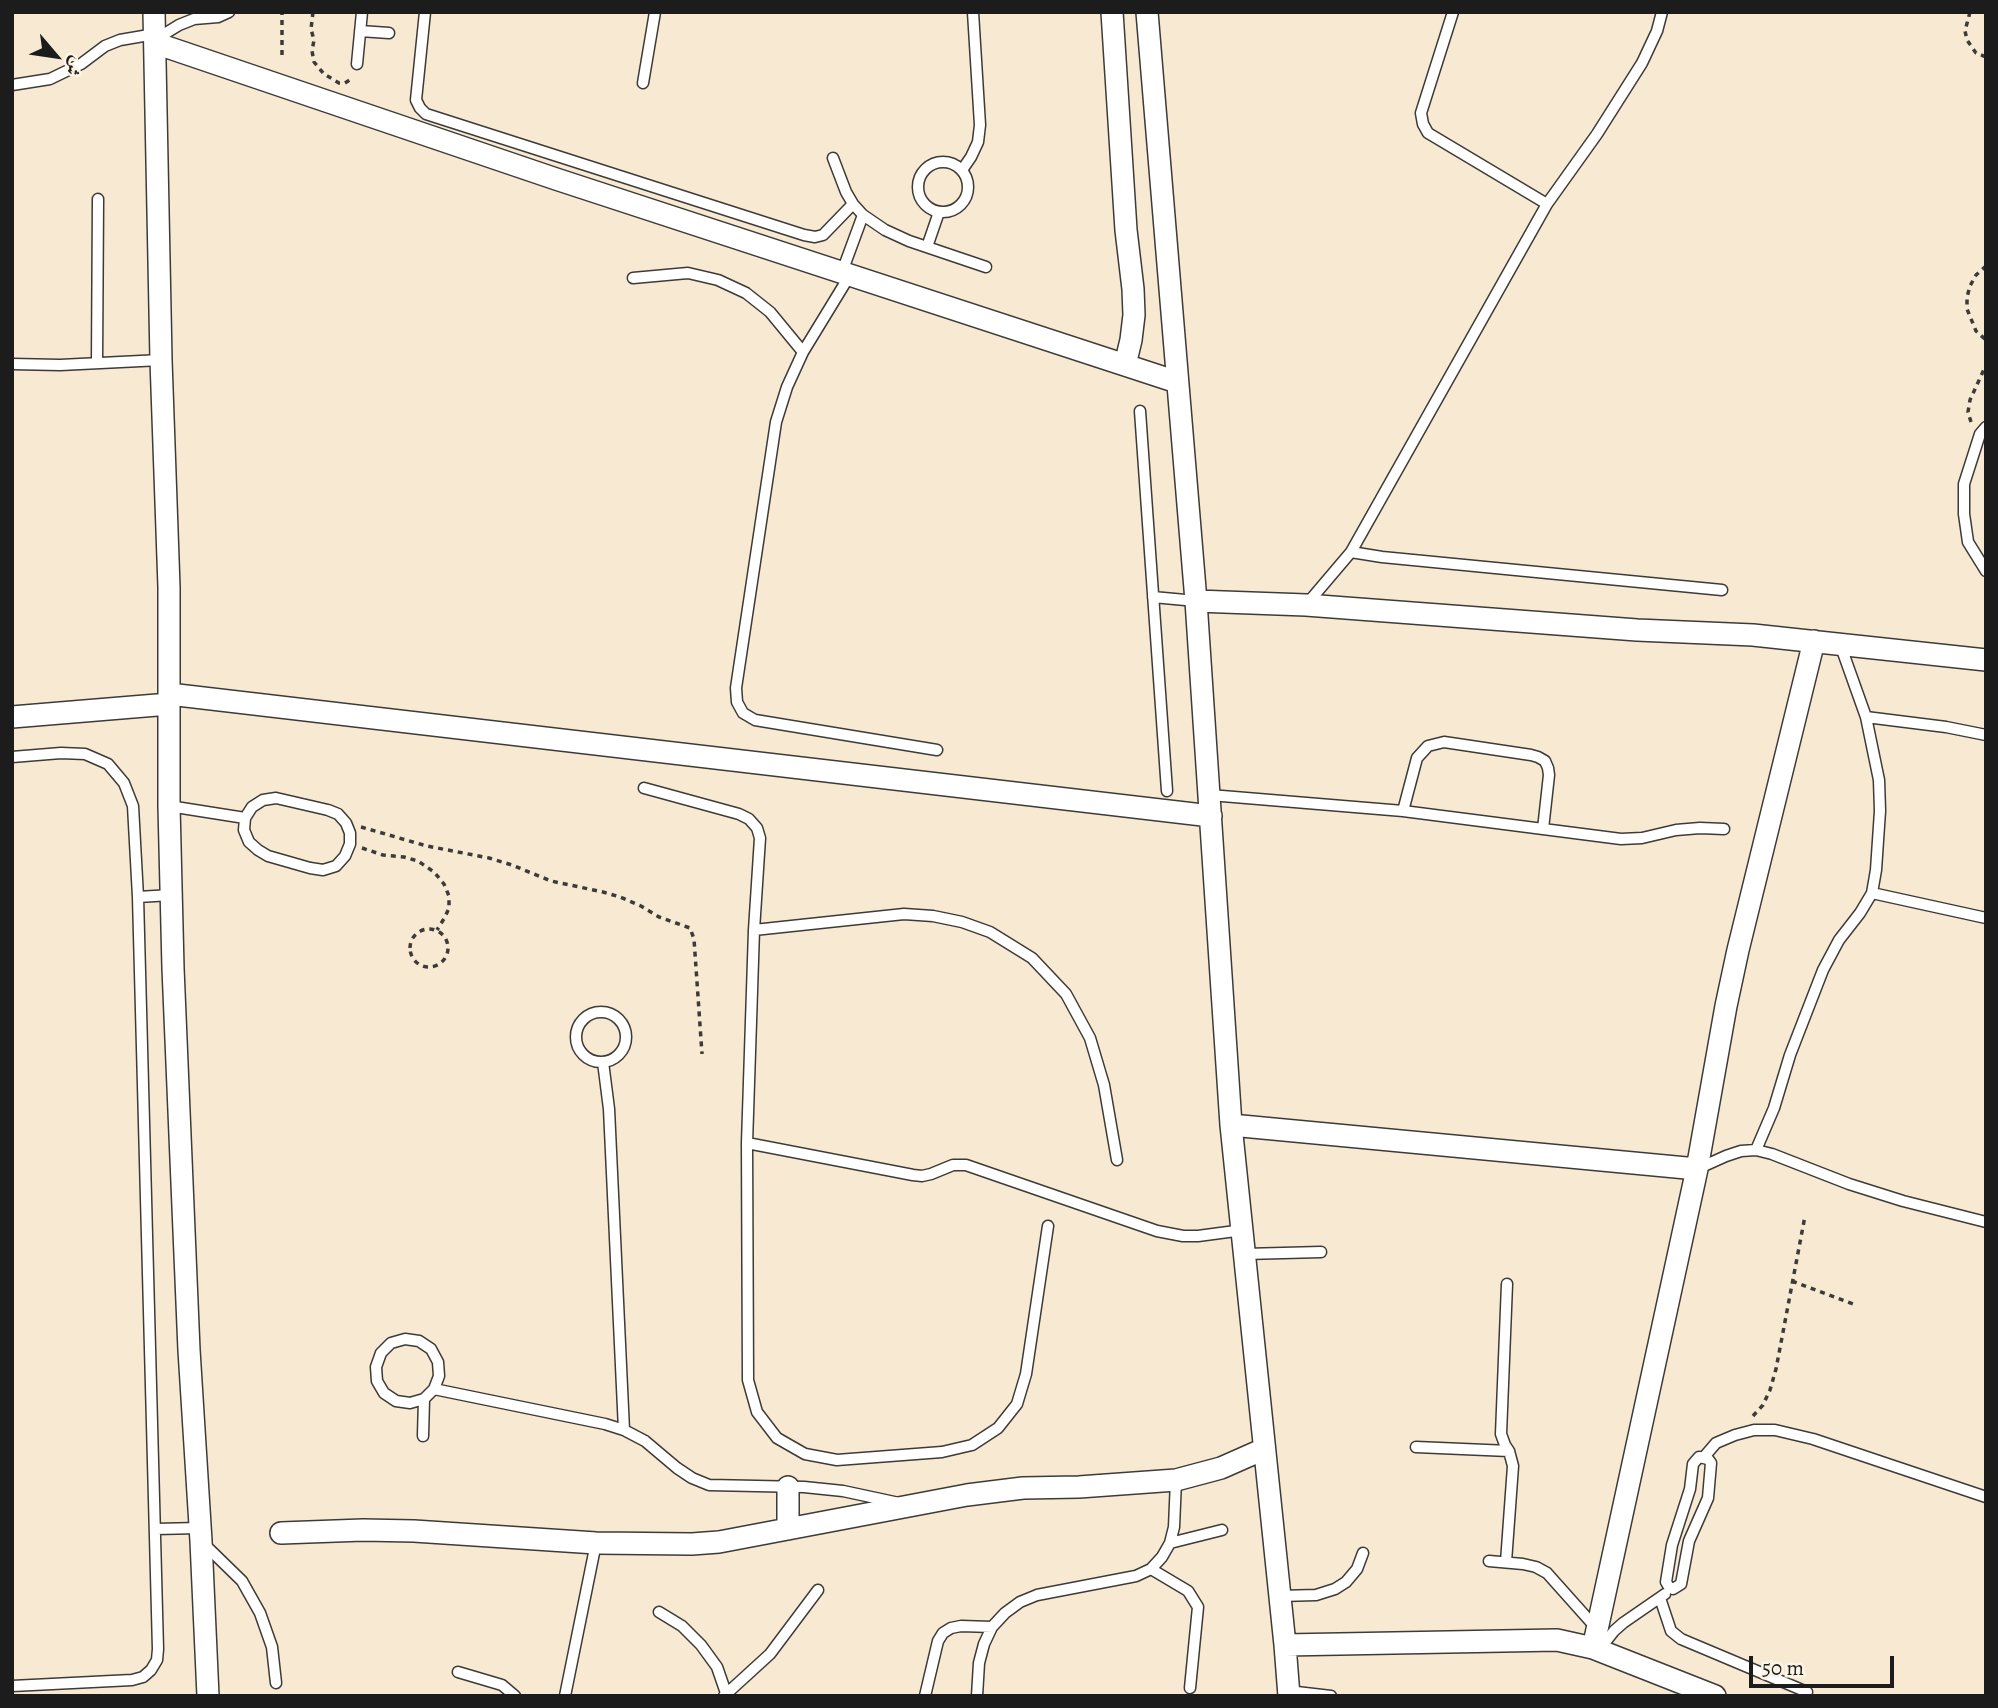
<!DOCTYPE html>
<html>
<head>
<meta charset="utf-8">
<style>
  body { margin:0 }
  #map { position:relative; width:1998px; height:1708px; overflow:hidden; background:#f8e9d3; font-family:Alegreya,Amiri,serif }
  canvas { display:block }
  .frame { position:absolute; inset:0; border:14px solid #1c1c1c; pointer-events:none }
  .north { position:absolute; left:21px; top:21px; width:70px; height:70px; -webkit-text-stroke:5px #fcf5e5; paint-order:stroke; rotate:119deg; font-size:19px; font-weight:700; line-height:28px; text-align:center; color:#1c1c1c }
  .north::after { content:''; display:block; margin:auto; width:24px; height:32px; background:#1c1c1c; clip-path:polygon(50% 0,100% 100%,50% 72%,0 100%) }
  .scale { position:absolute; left:1749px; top:1656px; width:145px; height:32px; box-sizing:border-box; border:4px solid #1c1c1c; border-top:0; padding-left:9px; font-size:21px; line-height:24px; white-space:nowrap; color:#1c1c1c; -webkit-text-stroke:5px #fcf5e5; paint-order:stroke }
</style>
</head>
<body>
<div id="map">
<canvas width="1998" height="1708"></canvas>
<div class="frame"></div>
<div class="north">ش</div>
<div class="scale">50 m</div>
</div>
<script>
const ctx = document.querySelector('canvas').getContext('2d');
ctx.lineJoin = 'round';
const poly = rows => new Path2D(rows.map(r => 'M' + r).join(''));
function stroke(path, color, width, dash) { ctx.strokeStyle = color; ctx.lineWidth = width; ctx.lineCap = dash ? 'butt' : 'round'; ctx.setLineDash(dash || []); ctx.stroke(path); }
const lane = poly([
  [425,12,416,100,420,108,426,114,804,235,815,237,823,235,853,204],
  [1453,12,1421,113,1423,124,1428,133,1547,204],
  [360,31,389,33],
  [156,42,166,33,179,25,194,19,218,17,229,12],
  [357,64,362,12],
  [643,83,655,12],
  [12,85,50,79,81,64,105,46,120,40,155,34],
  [833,158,846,192,853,204,863,215,885,230,909,241,986,267],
  '918 187a25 25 0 1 1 50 0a25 25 0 1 1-50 0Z',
  [962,170,971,157,978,142,980,125,973,12],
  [927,247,939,212],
  [842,272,863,215],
  [850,275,803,352,787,387,776,422,736,688,737,702,743,713,755,720,937,750],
  [633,278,688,273,718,280,746,293,770,312,803,352],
  [97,363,98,199],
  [12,364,60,365,161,360],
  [1140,411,1167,791],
  [1986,427,1980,434,1964,484,1964,514,1968,542,1986,571],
  [1351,552,1382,557,1722,590],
  [1153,597,1196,601],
  [1306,605,1351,552,1547,204,1597,134,1642,63,1657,31,1662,12],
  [1866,717,1946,727,1986,735],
  [12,757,61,753,85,754,108,764,124,783,133,806,138,897,158,1649,157,1660,151,1670,143,1677,132,1680,12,1686],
  [644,788,739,814,749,819,757,828,760,838,754,930,747,1143,748,1380,757,1412,777,1438,805,1454,837,1460,942,1452,972,1445,998,1428,1017,1404,1026,1374,1048,1226],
  [1210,795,1403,811,1621,839,1642,838,1676,830,1700,828,1724,829],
  [276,798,328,810,338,814,346,823,350,833,350,844,345,856,336,866,323,870,310,868,268,856,258,850,249,842,244,830,245,818,252,807,263,800,276,798],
  [169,806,245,818],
  [1403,811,1417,758,1428,746,1444,742,1531,755,1538,757,1545,761,1548,768,1549,775,1543,829],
  [1872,893,1986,918],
  [138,897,171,895],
  [754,930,904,914,933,916,962,922,990,932,1032,958,1066,994,1090,1038,1104,1085,1117,1160],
  '576 1037a25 25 0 1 1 50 0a25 25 0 1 1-50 0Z',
  [603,1062,609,1109,624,1430],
  [747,1143,913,1175,922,1176,931,1174,953,1165,966,1165,1157,1231,1183,1236,1198,1236,1243,1230],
  [1756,1150,1774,1108,1790,1055,1823,970,1839,940,1860,913,1872,893,1876,870,1880,811,1879,780,1866,717,1840,644],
  [1697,1169,1726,1156,1741,1151,1756,1150,1772,1154,1849,1184,1903,1201,1986,1222],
  [1245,1254,1321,1252],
  [434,1389,605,1424,624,1430,645,1441,677,1468,692,1478,709,1485,804,1487,843,1491,899,1503],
  [423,1436,424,1399,434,1389,439,1376,438,1362,431,1349,419,1341,405,1339,391,1343,381,1353,376,1367,377,1381,384,1393,396,1401,410,1403,424,1399],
  [1416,1447,1509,1451],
  [1699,1457,1708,1459,1711,1463,1708,1498,1689,1541,1681,1584,1673,1589,1669,1587,1666,1582,1672,1545,1690,1489,1693,1464,1699,1457],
  [1704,1457,1716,1443,1735,1435,1754,1430,1775,1430,1813,1439,1986,1497],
  [155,1529,200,1528],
  [203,1543,242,1581,260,1613,272,1647,276,1683],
  [1170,1543,1222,1530],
  [1489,1561,1523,1564,1536,1567,1547,1573,1597,1629],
  [1506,1562,1513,1466,1509,1451,1505,1445,1501,1434,1507,1284],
  [1151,1569,1188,1591,1198,1607,1190,1688],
  [1280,1596,1316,1595,1335,1589,1346,1582,1357,1569,1363,1553],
  [1660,1598,1671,1631,1681,1639,1807,1692],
  [659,1612,682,1626,701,1645,717,1667,726,1693],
  [1599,1650,1614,1631,1623,1623,1665,1594],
  [458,1672,502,1685,515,1696],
  [1288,1691,1331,1696],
  [565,1696,596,1543],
  [724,1696,770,1654,818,1590],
  [925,1696,938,1641,943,1633,951,1628,961,1626,992,1627],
  [977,1696,979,1663,984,1644,992,1627,1005,1613,1020,1602,1037,1595,1136,1576,1151,1569,1162,1557,1170,1543,1174,1527,1176,1480]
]);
const street = poly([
  [154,12,161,360,169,587,169,806,173,968,189,1350,201,1541,208,1696],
  [1112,12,1126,230,1133,289,1134,315,1131,340,1125,365],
  [1147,12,1196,601,1231,1125,1285,1645,1289,1696],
  [155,43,556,179,1177,382],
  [1196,601,1306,605,1637,630,1753,635,1986,660],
  [169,694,1211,816],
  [12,717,169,704],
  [1231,1125,1697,1169],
  [788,1529,788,1487],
  [281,1533,363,1530,414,1531,596,1543,692,1544,719,1542,967,1495,1023,1488,1079,1487,1176,1480,1221,1468,1264,1449],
  [1285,1645,1557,1640,1593,1648,1715,1696],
  [1593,1648,1697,1169,1726,1006,1738,950,1814,641]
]);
stroke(lane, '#3d3b37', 13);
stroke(street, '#3d3b37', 24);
stroke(poly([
  [313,12,311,29,314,40,312,51,314,62,324,74,339,83,345,83,353,78],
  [1970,12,1965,31,1967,40,1976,53,1986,57],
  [282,55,282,12],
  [1986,266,1976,275,1970,286,1967,297,1967,309,1976,331,1986,340],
  [1971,422,1968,412,1970,400,1986,365],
  [361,827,427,846,489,858,512,865,551,881,603,892,620,897,641,906,659,917,690,928,694,939,702,1054],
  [362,848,383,855,404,857,418,861,434,872,444,884,449,896,449,908,445,917,437,930],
  '410 948a19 19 0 1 1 38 0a19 19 0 1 1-38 0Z',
  [1792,1281,1853,1304],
  [1753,1416,1763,1405,1770,1390,1776,1369,1805,1216]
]), '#3d3b37', 3.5, [5, 5]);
stroke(lane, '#fff', 10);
stroke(street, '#fff', 21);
</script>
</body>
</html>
